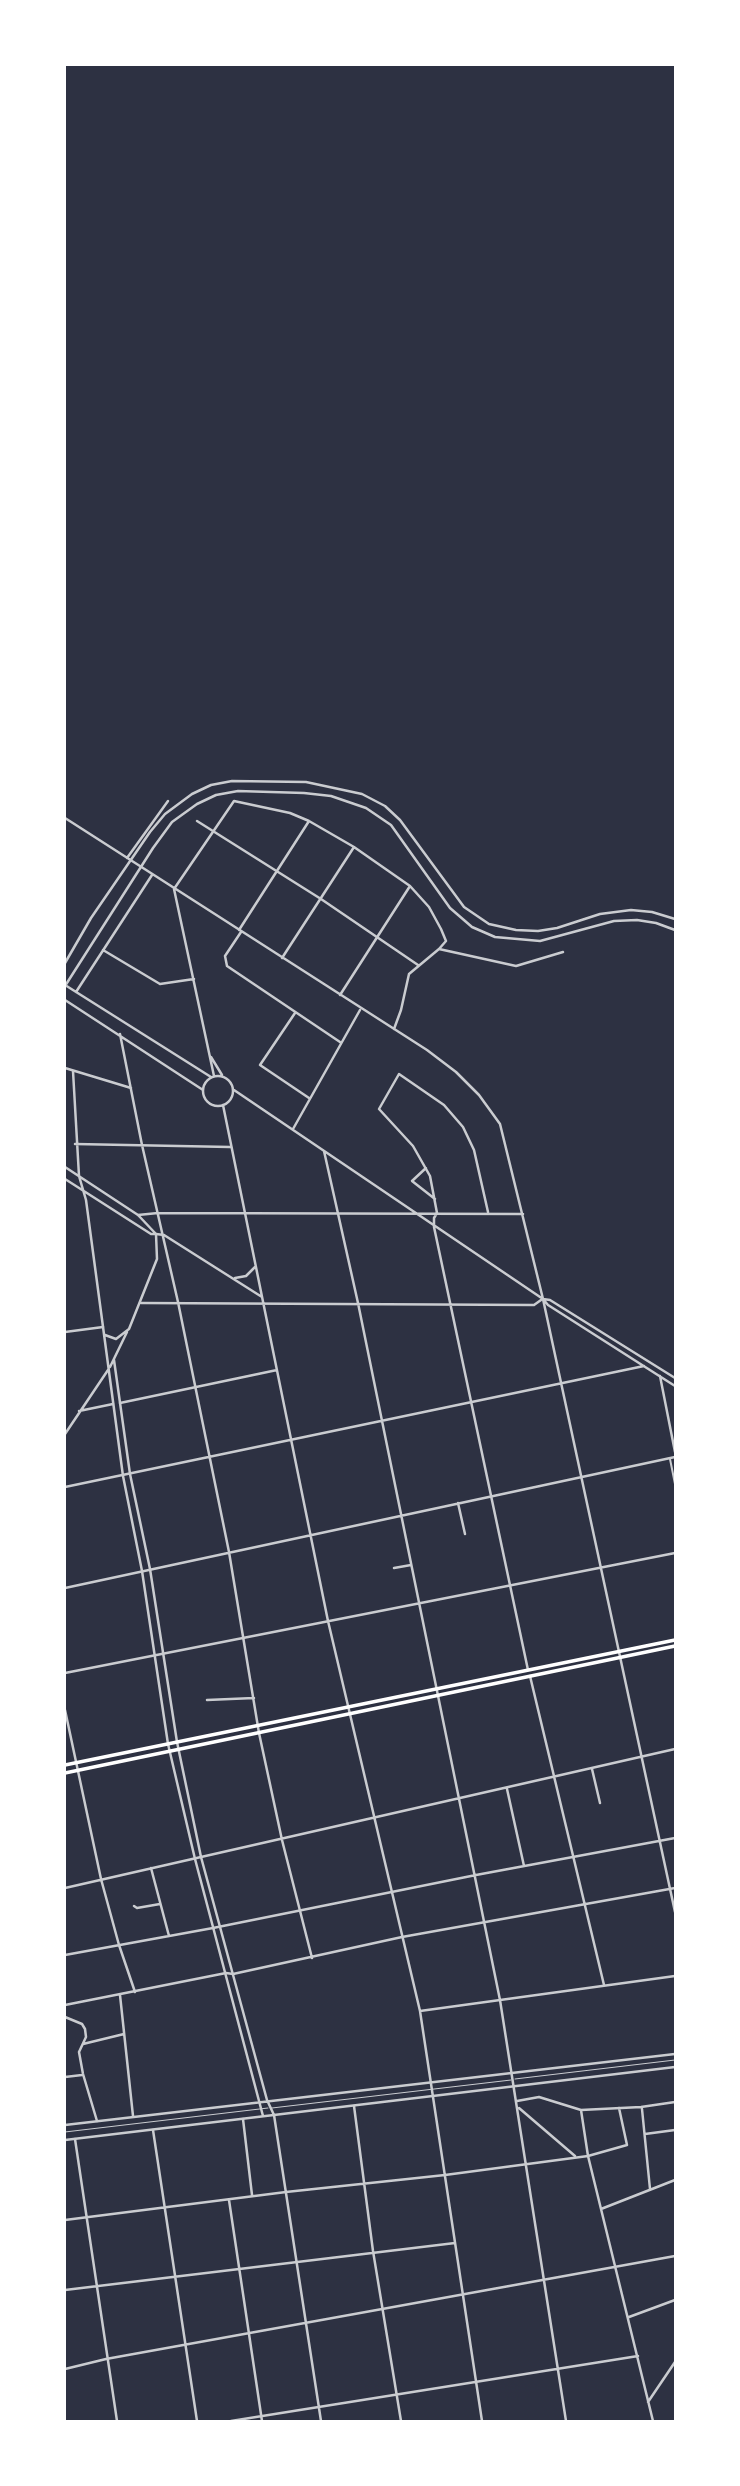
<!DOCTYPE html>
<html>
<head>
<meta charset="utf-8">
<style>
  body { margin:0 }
  #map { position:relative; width:740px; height:2486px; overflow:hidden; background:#2d3142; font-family:Lora,serif }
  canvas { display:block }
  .frame { position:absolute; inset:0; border:66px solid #fff; pointer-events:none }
</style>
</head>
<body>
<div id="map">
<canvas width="740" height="2486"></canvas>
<div class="frame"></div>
</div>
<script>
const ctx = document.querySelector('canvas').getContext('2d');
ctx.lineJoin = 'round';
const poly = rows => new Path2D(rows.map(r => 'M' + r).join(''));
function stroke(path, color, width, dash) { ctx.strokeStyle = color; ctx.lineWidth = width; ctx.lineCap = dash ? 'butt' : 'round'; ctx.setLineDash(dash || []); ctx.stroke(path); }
stroke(poly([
  [515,2079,675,2060],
  [272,2108,511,2080],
  [65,2132,268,2108]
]), '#caccd0', 1);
stroke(poly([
  [670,1459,675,1484]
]), '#caccd0', 2);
stroke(poly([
  [65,818,427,1050,456,1072,479,1095,500,1124,543,1299,675,1912],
  [197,821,321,899,418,965],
  [127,858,168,801],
  [239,930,309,821],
  [241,932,225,956,227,966,340,1042],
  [103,950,160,984,194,979],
  [282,958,354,847],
  [65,985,211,1077],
  [76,992,152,875],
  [340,995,410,886],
  [65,1000,203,1090],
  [295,1013,260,1065,309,1098],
  [394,1029,401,1010,409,974,439,949,516,966,563,952],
  [120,1034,142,1145,178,1302,229,1552,259,1733,282,1840,312,1958],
  [211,1057,222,1075],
  [65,1068,131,1088],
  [73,1071,79,1176],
  '203 1091a15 15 0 1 1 30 0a15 15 0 1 1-30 0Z',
  [214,1076,174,889,234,801,290,813,309,821,354,847,410,886,429,907,441,929,446,941,439,949],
  [234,1090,543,1299,548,1305,675,1386],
  [223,1105,328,1621,420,2011,482,2421],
  [293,1129,360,1010],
  [75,1144,230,1147],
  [324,1151,358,1303,500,2000,566,2421],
  [426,1168,412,1181,435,1199],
  [488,1212,474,1150,463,1127,444,1105,399,1074,379,1109,413,1146,430,1176,437,1213,434,1218,434,1227,528,1670],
  [138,1215,158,1213,523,1214],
  [156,1234,164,1235,262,1297],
  [235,1278,246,1276,255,1267],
  [543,1299,550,1300,675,1378],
  [141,1303,534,1305,541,1300],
  [65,1332,103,1327],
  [660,1376,675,1452],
  [120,1403,277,1370],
  [79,1411,113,1404],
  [65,1434,108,1370],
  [65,1487,644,1366],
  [458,1503,465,1534],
  [394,1568,411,1565],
  [65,1588,675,1457],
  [65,1673,675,1553],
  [530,1676,604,1985],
  [207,1700,254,1698],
  [65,1710,101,1879,119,1945,135,1992],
  [592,1769,600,1803],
  [507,1789,524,1866],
  [151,1868,169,1936],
  [65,1888,675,1749],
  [134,1906,137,1908,160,1904],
  [65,1955,213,1928,476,1875,675,1838],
  [120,1995,133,2116],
  [65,2005,226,1973,233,1974,402,1937,675,1888],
  [420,2011,675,1976],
  [65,2017,82,2024,85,2029,86,2037,79,2052,83,2074,97,2121],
  [83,2044,124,2034],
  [65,2077,82,2075],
  [517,2101,539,2097,581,2110,641,2107,675,2102],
  [354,2106,373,2251,401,2421],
  [519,2108,575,2156],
  [642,2109,650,2189],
  [581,2110,588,2156,653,2421],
  [274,2115,321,2421],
  [243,2119,252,2195],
  [153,2130,197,2421],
  [645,2134,675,2130],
  [75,2139,117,2421],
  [229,2200,262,2421],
  [601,2209,675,2180],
  [65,2220,286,2192,445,2175,588,2156,627,2145,619,2108],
  [65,2290,455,2243],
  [629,2317,675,2300],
  [65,2369,106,2359,675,2256],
  [648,2402,675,2362],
  [231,2421,638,2356]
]), '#caccd0', 2.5);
stroke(poly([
  [65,963,91,918,150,832,165,814,192,794,211,785,232,781,306,782,362,794,385,806,400,820,464,907,489,924,516,930,538,931,557,928,600,914,631,910,652,912,675,919],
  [65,986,153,848,172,822,197,804,216,795,238,791,304,793,331,796,366,808,391,825,450,908,472,927,495,937,540,941,614,921,637,920,656,923,675,930],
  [65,1167,138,1215,156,1234],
  [79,1176,86,1200,123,1476,142,1571,168,1744,195,1859,263,2116],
  [65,1179,151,1234,156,1234],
  [105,1335,116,1339,129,1329,157,1259,156,1234],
  [114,1360,130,1474,150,1569,177,1742,201,1857,267,2100,274,2115],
  [110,1367,127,1332],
  [65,2125,675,2054],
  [65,2140,675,2067]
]), '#caccd0', 2.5);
stroke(poly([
  [65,1765,675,1640],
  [65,1773,675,1646]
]), '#fff', 3.5);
</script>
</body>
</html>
